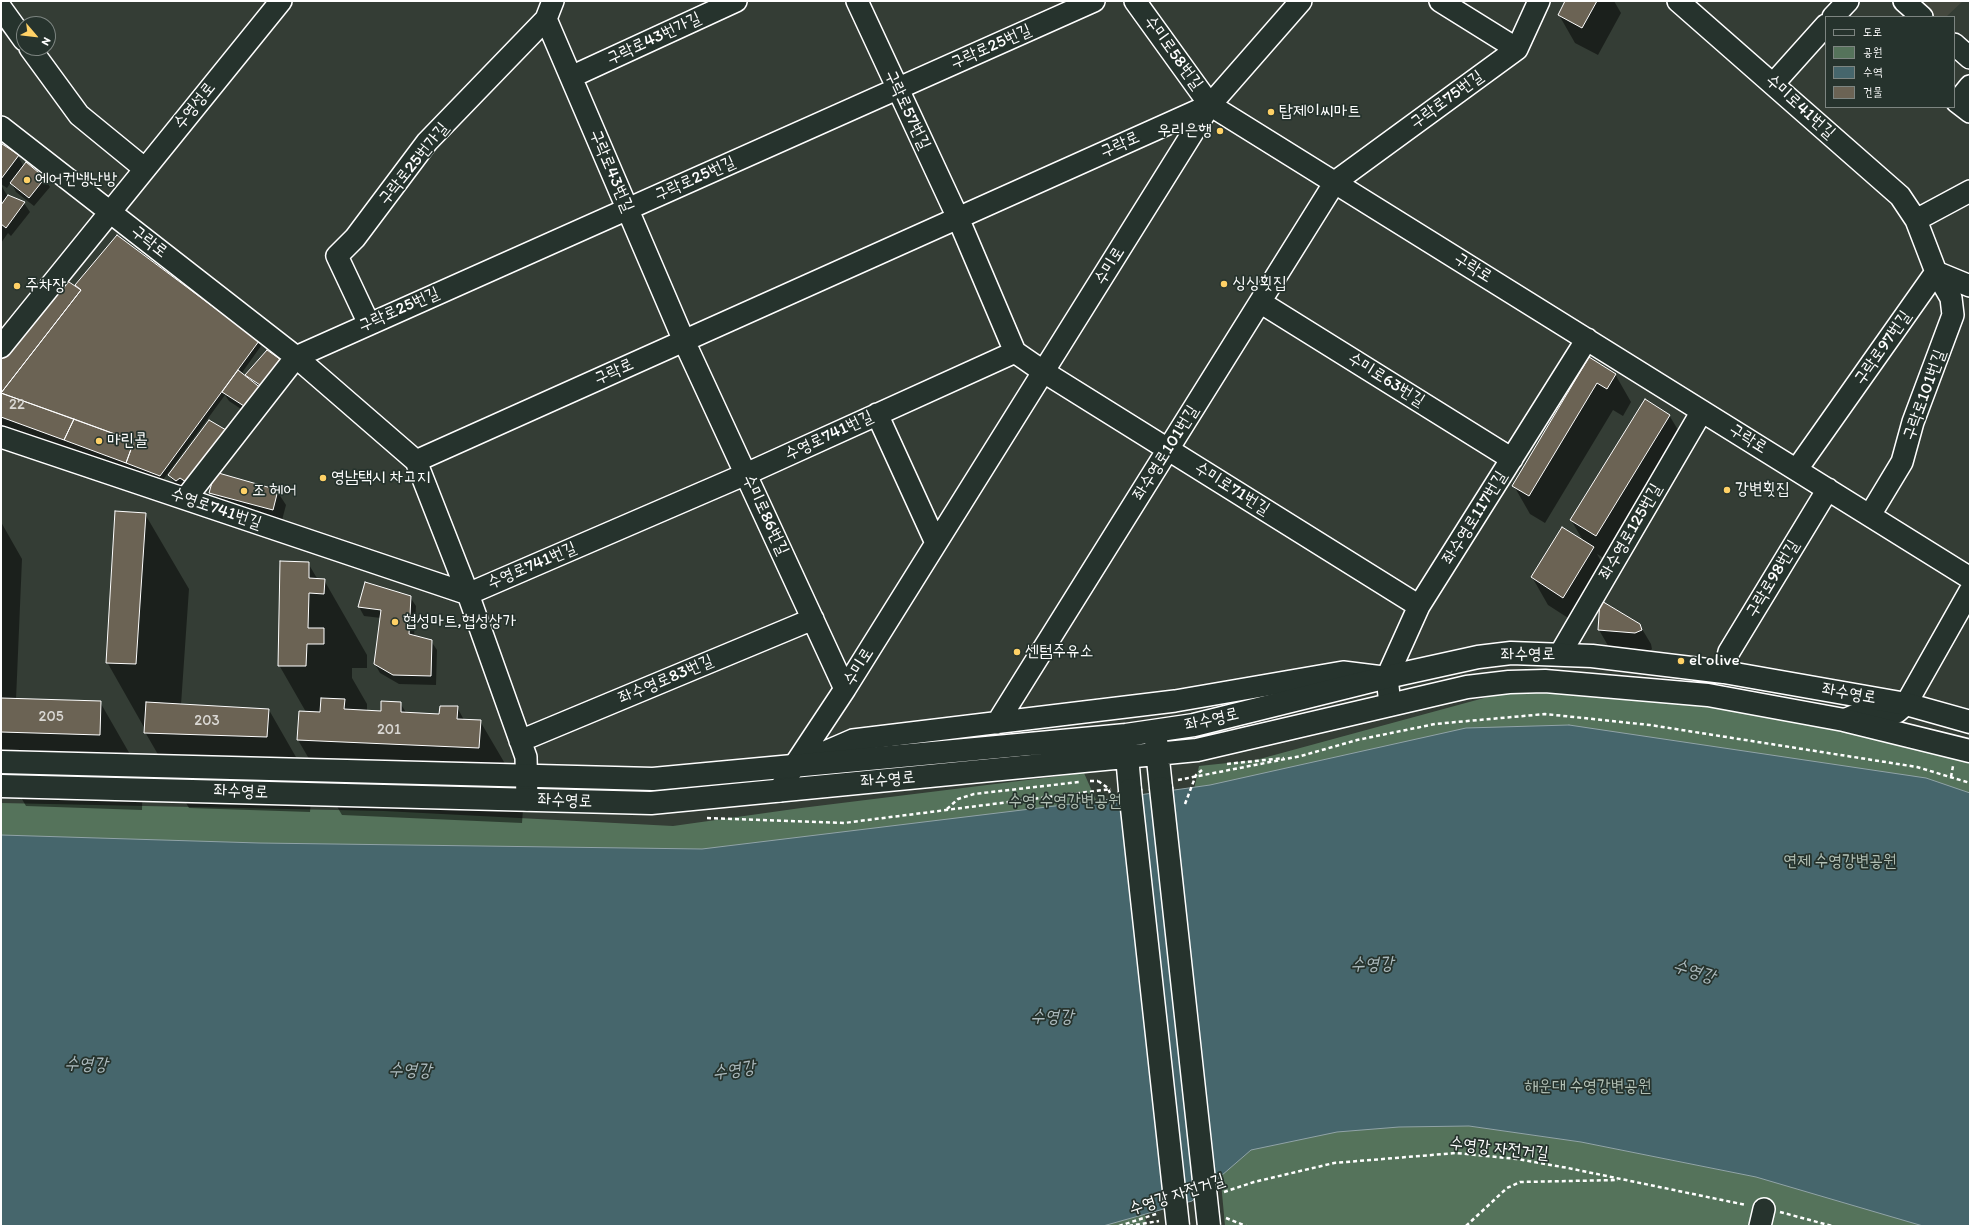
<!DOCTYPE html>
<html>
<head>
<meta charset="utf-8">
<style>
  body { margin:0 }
  #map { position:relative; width:1971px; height:1227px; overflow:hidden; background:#343d35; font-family:Itim,"Poor Story",sans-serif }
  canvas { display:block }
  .frame { position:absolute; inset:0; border:2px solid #fff; pointer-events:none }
  .legend { position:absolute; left:1825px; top:16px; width:130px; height:92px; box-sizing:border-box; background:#26332d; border:1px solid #7d8581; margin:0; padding:5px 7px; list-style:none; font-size:12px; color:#fff }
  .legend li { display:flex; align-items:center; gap:8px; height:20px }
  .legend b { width:20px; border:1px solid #7d8581 }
  .north { position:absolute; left:16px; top:16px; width:40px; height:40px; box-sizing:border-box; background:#26332d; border:1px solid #7d8581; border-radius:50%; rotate:118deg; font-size:11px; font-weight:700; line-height:16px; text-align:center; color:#fff }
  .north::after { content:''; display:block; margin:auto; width:14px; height:18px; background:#ffd166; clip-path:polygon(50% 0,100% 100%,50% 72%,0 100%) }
</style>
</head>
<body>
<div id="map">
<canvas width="1971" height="1227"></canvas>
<div class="frame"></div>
<ul class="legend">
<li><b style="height:5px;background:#26332d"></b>도로</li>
<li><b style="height:11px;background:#55735b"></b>공원</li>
<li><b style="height:11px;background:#46666c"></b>수역</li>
<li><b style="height:11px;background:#6b6354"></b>건물</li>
</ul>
<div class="north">N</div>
</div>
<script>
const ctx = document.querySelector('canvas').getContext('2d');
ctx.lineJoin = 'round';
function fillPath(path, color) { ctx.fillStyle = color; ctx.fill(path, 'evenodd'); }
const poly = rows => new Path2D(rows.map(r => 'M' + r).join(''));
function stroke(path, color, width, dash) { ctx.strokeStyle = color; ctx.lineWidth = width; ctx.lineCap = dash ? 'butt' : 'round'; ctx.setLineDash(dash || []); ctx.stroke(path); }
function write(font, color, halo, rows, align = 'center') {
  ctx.font = font + ' Itim,"Poor Story",sans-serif'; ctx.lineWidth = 3.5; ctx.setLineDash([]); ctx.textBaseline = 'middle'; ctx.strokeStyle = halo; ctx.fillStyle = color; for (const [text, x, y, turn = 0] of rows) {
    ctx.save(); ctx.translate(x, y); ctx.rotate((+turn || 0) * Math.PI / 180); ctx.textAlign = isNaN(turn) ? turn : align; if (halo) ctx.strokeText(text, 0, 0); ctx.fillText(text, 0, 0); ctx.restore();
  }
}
fillPath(poly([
  [1912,1,1963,1,1946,17,1930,17]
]), '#44483e');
fillPath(poly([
  [1517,689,1694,702,1917,746,1970,760,1970,1226,1225,1226,1188,818,1199,766,1256,760],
  [1084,773,1107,825,681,866,1,849,1,803,384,811,673,826,801,808],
  [1144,1202,1146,1226,1069,1226]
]), '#55735b');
const water = poly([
  [1569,725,1926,778,1970,793,1970,1226,1923,1226,1756,1177,1581,1142,1469,1126,1399,1127,1337,1132,1251,1150,1192,1201,1103,1226,1,1226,1,835,259,843,702,849,1096,801,1210,785,1466,728,1569,725]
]);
fillPath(water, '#46666c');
stroke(water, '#90a3a7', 1);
fillPath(poly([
  [1566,1,1614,1,1621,13,1598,55,1575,43,1559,15],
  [1,147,18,156,24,167,44,178,50,187,34,206,16,192,11,182,7,188,1,184],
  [1,185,8,197,24,203,30,212,11,236,8,233,1,243],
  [117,236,259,342,261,346,241,374,250,381,246,375,283,362,250,415,229,401,225,395,163,480,136,470,134,477,1,427,1,358,78,289,76,285],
  [1589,359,1615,374,1631,402,1623,416,1613,410,1545,523,1530,514,1514,486],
  [1669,415,1686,443,1612,563,1597,554,1610,576,1579,625,1548,605,1532,577,1562,529,1584,542,1571,520],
  [209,421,191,491,182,490,175,484,169,475],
  [277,491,286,505,281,524,219,507,210,492],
  [145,514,189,589,181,705,269,710,312,785,310,812,189,808,145,732,145,729,107,662],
  [1,522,22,559,16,700,100,702,143,777,142,810,26,806,1,763],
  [308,563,318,580,324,580,367,655,367,668,352,668,352,678,367,704,367,711,382,712,400,703,407,714,440,715,457,707,464,720,480,721,524,796,522,823,342,815,298,740,306,712,279,665],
  [410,597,416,606,414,636,431,641,437,650,436,685,399,684,380,673,375,664,381,618,364,616,359,607],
  [1639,624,1651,644,1652,649,1650,651,1610,649,1599,630]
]), '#0007');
const building = poly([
  [1565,1,1597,1,1582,28,1558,15,1565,1],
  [2,144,19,155,1,179,1,146,2,144],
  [26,162,45,178,29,198,10,183,26,162],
  [8,195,25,202,6,228,1,224,1,205,8,195],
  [117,235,259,341,160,476,126,463,134,441,1,393,81,290,75,285,117,235],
  [63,278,81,290,1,393,1,357,63,278],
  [267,350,284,362,263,387,245,375,267,350],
  [1589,357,1616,374,1607,389,1597,383,1529,496,1512,486,1589,357],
  [238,370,262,389,244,406,222,392,238,370],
  [1,393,74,419,64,440,1,417,1,393],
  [1645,399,1670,415,1596,536,1570,520,1645,399],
  [74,419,134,441,126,463,64,440,74,419],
  [209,420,226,430,186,482,180,478,176,481,168,475,209,420],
  [215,472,278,490,273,510,209,493,215,472],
  [115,511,146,513,136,664,106,663,115,511],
  [1562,527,1594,547,1563,598,1531,577,1562,527],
  [280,561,309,562,309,578,325,579,324,594,309,593,308,628,324,628,324,644,307,644,306,666,278,666,280,561],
  [365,582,411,596,409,634,432,640,431,676,393,675,374,664,381,610,358,607,365,582],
  [1600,600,1640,624,1642,630,1635,633,1598,630,1600,600],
  [1,698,101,701,100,735,1,732,1,698],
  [321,698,345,699,344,709,381,711,381,701,401,702,401,712,439,714,440,706,458,706,457,719,481,720,479,748,297,740,299,711,320,712,321,698],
  [146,702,269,709,267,737,144,733,146,702]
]);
fillPath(building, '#6b6354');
stroke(building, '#fff', 1);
const minor = poly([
  [857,1,958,218,1015,352],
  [1135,1,1210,105,1970,578],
  [1440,1,1517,49],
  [1678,1,1900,196,1916,220,1936,272,1797,469],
  [1904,1,1922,17],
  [1,8,24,40],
  [1833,17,1848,1],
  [546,19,684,341,845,689],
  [1954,44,1970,58],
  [30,48,79,115,145,169],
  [571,77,736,1],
  [1774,83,1826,25],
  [1970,86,1957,102,1970,112],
  [1,127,296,357,416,461,468,594,526,757,527,800],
  [1916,220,1970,191],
  [1936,272,1970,286],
  [1260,302,1512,459],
  [369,324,337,256,355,238,427,142,546,19,553,1],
  [1,347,281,1],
  [877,414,936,543],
  [1,437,468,594,746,474,1015,352,1044,372,1419,606],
  [416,461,1210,105],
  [186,498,296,357,1094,1],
  [1870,515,1902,462,1913,422,1953,315,1951,298,1936,272],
  [1560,654,1702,411],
  [1724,672,1729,652,1828,489],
  [1390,705,1387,677,1419,606,1587,339],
  [1844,720,1863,712,1885,715,1897,712,1906,704,1970,591],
  [997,723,1335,182,1517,49,1539,1],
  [520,741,813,619],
  [800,763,853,740,1175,701,1343,672,1383,677],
  [779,791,794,766,845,689,1210,105,1301,1],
  [1760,1226,1764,1209]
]);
const major = poly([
  [1156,740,1161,788],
  [1126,744,1130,790],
  [1,762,653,779,1126,735,1194,725,1387,677,1478,657,1511,653,1592,656,1724,672,1906,704,1970,722],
  [1,786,651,803,1197,750,1467,687,1509,682,1545,681,1708,695,1844,720,1970,751]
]);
stroke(minor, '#fff', 24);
stroke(major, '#fff', 25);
stroke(poly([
  [1227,764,1284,758],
  [1951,777,1953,766],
  [1178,780,1301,756,1357,740,1435,724,1545,714,1650,725,1917,767,1970,783],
  [1090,781,1098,781],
  [947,809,958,799,974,794,1079,782],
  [707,818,844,823,1111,789],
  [1224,1192,1254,1182,1334,1163,1456,1153,1517,1159,1568,1168,1746,1205],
  [1780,1212,1832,1226],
  [1226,1218,1246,1226],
  [1119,1226,1159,1213],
  [1129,1226,1159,1221],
  [1466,1226,1507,1188,1520,1182,1618,1180]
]), '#fff', 2.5, [4, 3]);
stroke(minor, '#26332d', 21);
stroke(major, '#26332d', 22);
const majorBridge = poly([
  [1161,788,1209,1226],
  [1130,790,1178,1226]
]);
stroke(majorBridge, '#fff', 25, []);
stroke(poly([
  [1098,781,1108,788,1110,793],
  [1185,804,1196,775,1202,770]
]), '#fff', 2.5, [4, 3]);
stroke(majorBridge, '#26332d', 22);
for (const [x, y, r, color] of [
  [1271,112,4,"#ffd166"],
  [1220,131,4,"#ffd166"],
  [27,180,4,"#ffd166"],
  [1224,284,4,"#ffd166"],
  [17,286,4,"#ffd166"],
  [99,441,4,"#ffd166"],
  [323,478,4,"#ffd166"],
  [1727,490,4,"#ffd166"],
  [244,491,4,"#ffd166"],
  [395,622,4,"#ffd166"],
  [1017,652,4,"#ffd166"],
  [1681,661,4,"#ffd166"]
]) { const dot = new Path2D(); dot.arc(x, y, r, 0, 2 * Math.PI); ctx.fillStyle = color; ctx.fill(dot); stroke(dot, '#26332d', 1.5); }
write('15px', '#dad8d4', null, [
  ["22",17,405],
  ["205",51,717],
  ["203",207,721],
  ["201",389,730]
]);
write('17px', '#fff', '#26332d', [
  ["구락로43번가길",654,39,-25],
  ["구락로25번길",991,47,-24],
  ["수미로58번길",1173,53,54],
  ["구락로75번길",1447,100,-36],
  ["수영성로",195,106,-51],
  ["수미로41번길",1800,107,42],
  ["구락로57번길",907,110,65],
  ["구락로",1120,145,-24],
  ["구락로25번가길",414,164,-51],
  ["구락로43번길",611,171,67],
  ["구락로25번길",695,179,-24],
  ["구락로",149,242,38],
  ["수미로",1110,266,-58],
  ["구락로",1473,268,32],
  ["구락로25번길",399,310,-24],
  ["구락로97번길",1883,348,-55],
  ["구락로",614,372,-24],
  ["수미로63번길",1386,380,32],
  ["구락로101번길",1925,395,-70],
  ["수영로741번길",829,436,-25],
  ["구락로",1748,439,32],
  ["좌수영로101번길",1166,453,-58],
  ["수미로71번길",1232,489,32],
  ["수영로741번길",216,509,19],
  ["수미로86번길",765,515,65],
  ["좌수영로117번길",1475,518,-58],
  ["좌수영로125번길",1631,532,-60],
  ["수영로741번길",532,566,-23],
  ["구락로98번길",1773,579,-59],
  ["좌수영로",1528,655,-1],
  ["수미로",859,667,-58],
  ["좌수영로83번길",666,680,-23],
  ["좌수영로",1849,694,10],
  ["좌수영로",1212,720,-13],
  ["좌수영로",888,780,-5],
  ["좌수영로",241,792,2],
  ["좌수영로",565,801,2],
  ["수영강 자전거길",1499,1149,6],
  ["수영강 자전거길",1177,1195,-18]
]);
write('17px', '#fff', '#26332d', [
  ["탑제이씨마트",1279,112],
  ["우리은행",1212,131,"right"],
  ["에어컨냉난방",35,180],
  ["싱싱횟집",1232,284],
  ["주차장",25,286],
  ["마린콜",107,441],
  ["영남택시 차고지",331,478],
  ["강변횟집",1735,490],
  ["조 헤어",252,491],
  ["협성마트,협성상가",403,622],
  ["센텀주유소",1025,652],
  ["el olive",1689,661]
], 'left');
write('17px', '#b2c0b5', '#26332d', [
  ["수영 수영강변공원",1065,802],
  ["연제 수영강변공원",1840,862],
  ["해운대 수영강변공원",1588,1087]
]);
write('italic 18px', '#acbabd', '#26332d', [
  ["수영강",1372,965,-2],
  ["수영강",1694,972,17],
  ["수영강",1052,1017],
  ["수영강",86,1065,1],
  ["수영강",410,1071,1],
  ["수영강",734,1071,-9]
]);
</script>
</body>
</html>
